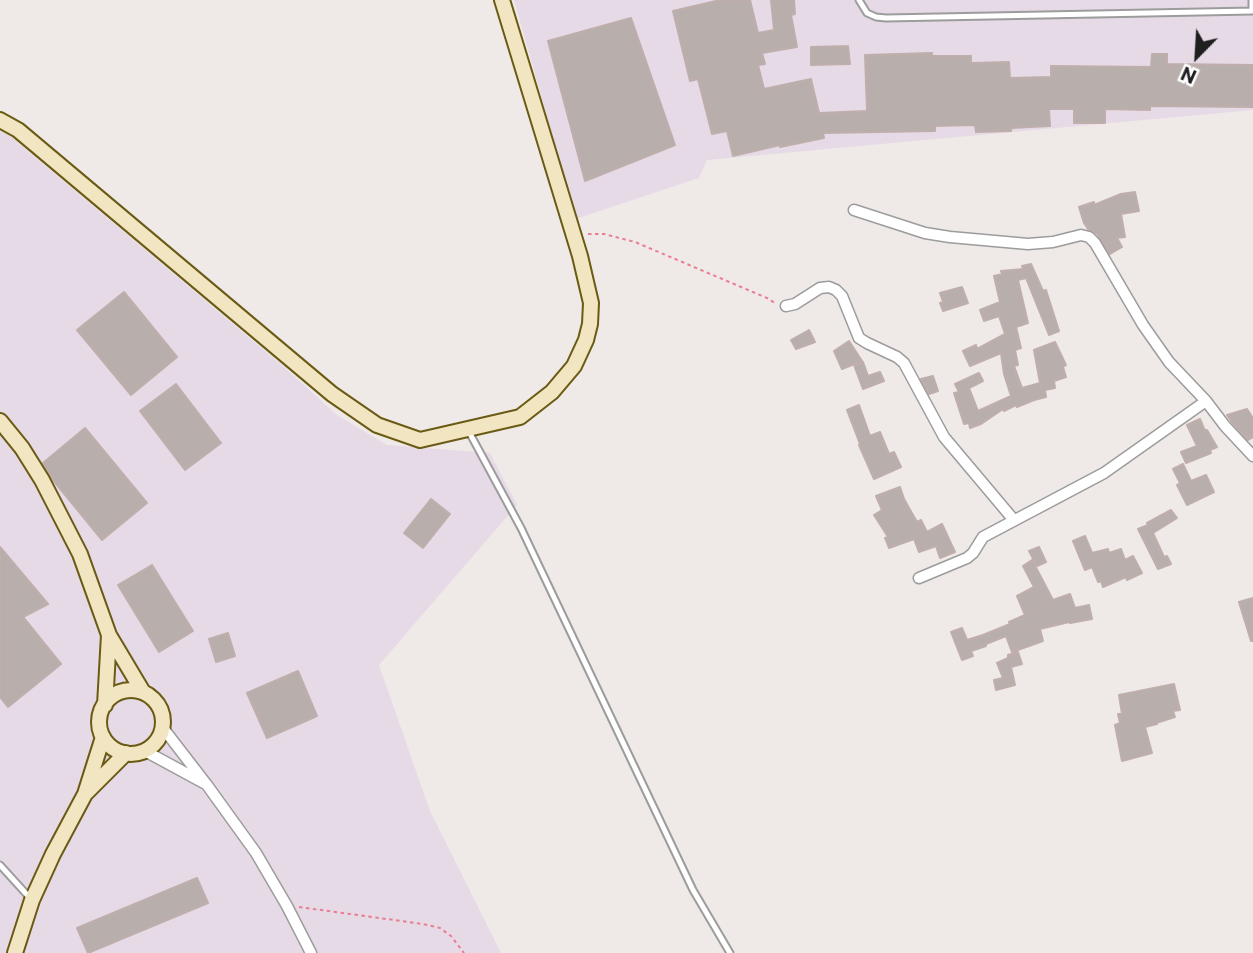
<!DOCTYPE html>
<html>
<head>
<meta charset="utf-8">
<style>
  body { margin:0 }
  #map { position:relative; width:1253px; height:953px; overflow:hidden; background:#efeae7; font-family:Commissioner,sans-serif }
  canvas { display:block }
  .north { position:absolute; left:1162px; top:21px; width:70px; height:70px; -webkit-text-stroke:5px #fff; paint-order:stroke; rotate:204deg; font-size:19px; font-weight:700; line-height:28px; text-align:center; color:#1f1f1f }
  .north::after { content:''; display:block; margin:auto; width:24px; height:32px; background:#1f1f1f; clip-path:polygon(50% 0,100% 100%,50% 72%,0 100%) }
</style>
</head>
<body>
<div id="map">
<canvas width="1253" height="953"></canvas>
<div class="north">N</div>
</div>
<script>
const ctx = document.querySelector('canvas').getContext('2d');
ctx.lineJoin = 'round';
function fillPath(path, color) { ctx.fillStyle = color; ctx.fill(path, 'evenodd'); }
const poly = rows => new Path2D(rows.map(r => 'M' + r).join(''));
function stroke(path, color, width, dash) { ctx.strokeStyle = color; ctx.lineWidth = width; ctx.lineCap = dash ? 'butt' : 'round'; ctx.setLineDash(dash || []); ctx.stroke(path); }
fillPath(poly([
  [514,0,1253,0,1253,110,707,160,699,178,576,219],
  [0,131,9,135,284,367,337,415,387,445,490,453,517,505,379,665,430,811,501,953,0,953]
]), '#e6dae7');
const building = poly([
  [720,0,750,0,758,33,774,30,771,0,794,0,795,14,791,15,797,47,762,53,765,64,758,65,764,89,811,79,819,113,867,111,865,55,932,53,932,56,971,56,971,63,1009,62,1010,78,1051,77,1051,66,1151,67,1152,54,1167,54,1167,64,1253,65,1253,107,1150,106,1150,110,1105,109,1105,123,1074,123,1074,109,1049,109,1050,126,1011,128,1011,131,976,132,975,125,935,126,935,131,823,133,824,138,780,147,780,145,733,156,727,131,712,134,698,79,690,81,673,11,720,0],
  [631,18,675,145,585,181,548,41,631,18],
  [848,46,850,64,811,65,811,47,848,46],
  [1135,192,1139,211,1121,214,1125,237,1117,238,1122,247,1110,254,1097,234,1088,229,1084,223,1079,207,1094,202,1094,205,1121,194,1135,192],
  [1031,264,1043,291,1046,290,1059,331,1049,335,1026,278,1018,280,1028,323,1016,327,1021,348,1015,350,1018,365,1014,366,1022,388,1040,383,1034,350,1055,342,1066,365,1063,367,1066,377,1054,381,1055,388,1045,390,1046,397,1034,400,1017,407,1016,405,1004,411,1003,409,981,424,970,428,969,423,964,424,954,393,959,392,955,384,979,373,983,381,969,388,978,411,1011,396,1004,374,1001,353,970,366,963,351,976,345,977,349,1005,334,999,316,984,321,980,310,1000,302,994,276,1002,274,1001,271,1023,269,1022,266,1031,264],
  [962,287,968,303,943,311,940,303,943,302,940,293,962,287],
  [124,292,177,357,131,395,77,330,124,292],
  [809,330,815,342,796,349,791,340,809,330],
  [849,341,862,361,842,369,834,351,849,341],
  [863,362,868,376,880,372,884,381,863,389,854,365,863,362],
  [933,376,938,391,929,394,921,379,933,376],
  [176,384,221,443,185,470,140,411,176,384],
  [859,405,870,436,880,432,889,454,894,452,901,467,874,479,859,445,860,444,847,410,859,405],
  [1247,409,1253,418,1253,437,1248,440,1231,421,1227,415,1247,409],
  [1200,419,1205,431,1207,430,1217,447,1210,450,1211,453,1186,463,1181,452,1197,446,1187,425,1200,419],
  [85,428,147,503,102,540,53,480,43,463,85,428],
  [1183,464,1191,481,1206,475,1214,492,1187,505,1177,485,1180,483,1173,469,1183,464],
  [900,487,904,499,917,522,921,520,927,532,942,524,955,552,940,558,936,546,919,552,914,539,889,548,885,538,888,537,874,515,882,510,876,496,900,487],
  [431,499,450,514,423,548,404,533,431,499],
  [1171,510,1177,518,1153,533,1164,557,1167,556,1171,564,1158,569,1138,529,1148,525,1147,523,1171,510],
  [1085,536,1092,553,1108,549,1109,553,1121,549,1125,560,1133,556,1142,573,1127,580,1126,577,1103,587,1101,581,1098,582,1092,567,1085,570,1073,541,1085,536],
  [0,547,48,604,23,617,61,664,8,707,0,697,0,547],
  [1039,547,1046,562,1037,566,1029,551,1039,547],
  [1032,560,1053,600,1070,594,1075,608,1089,605,1092,619,1070,623,1069,622,1040,629,1043,641,1012,652,1006,636,986,644,986,646,971,651,973,656,962,660,951,632,962,628,967,640,983,635,1010,624,1009,622,1025,615,1017,596,1034,587,1023,566,1032,560],
  [152,565,193,631,159,652,118,585,152,565],
  [1253,598,1253,641,1251,641,1239,602,1253,598],
  [228,633,235,656,216,662,209,639,228,633],
  [1018,652,1022,664,1011,667,1015,685,996,690,994,680,1003,678,997,663,1008,658,1008,655,1018,652],
  [298,671,317,716,267,738,247,693,298,671],
  [1174,684,1180,710,1173,711,1175,717,1156,723,1157,724,1145,727,1152,753,1122,761,1115,725,1120,723,1118,714,1122,714,1119,695,1174,684],
  [197,878,208,903,88,953,77,928,197,878]
]);
fillPath(building, '#b8afad');
stroke(building, '#bfaeab', 2);
const service = poly([
  [859,0,867,13,876,17,886,18,1253,11],
  [1252,0,1252,11],
  [468,430,521,528,693,890,730,953],
  [0,865,30,898]
]);
const minor = poly([
  [854,210,925,233,950,237,1028,244,1053,242,1081,235,1089,237,1095,243,1143,325,1169,362,1206,401,1225,426,1253,456],
  [786,306,795,304,820,288,829,287,836,290,842,296,859,338,867,343,897,357,904,363,944,437,1013,519],
  [919,578,967,558,973,553,983,537,1104,473,1206,401],
  [163,728,207,785,256,853,287,906,311,953],
  [145,751,204,783]
]);
const secondary = poly([
  [0,120,18,130,332,394,377,425,420,440,520,417,552,392,574,366,586,340,590,324,591,303,580,256,502,0],
  [0,421,22,448,42,480,80,554,109,635,143,692],
  '99 722a32 32 0 1 1 64 0a32 32 0 1 1-64 0Z',
  [105,705,109,635],
  [86,793,126,753],
  [15,953,32,900,53,854,85,794,103,737]
]);
stroke(service, '#9c9c9c', 9);
stroke(minor, '#9c9c9c', 13);
stroke(secondary, '#6a5a13', 18);
stroke(poly([
  [588,234,604,234,635,242,767,298,775,303],
  [299,907,423,924,440,928,451,936,464,953]
]), '#e97e93', 2, [3.5, 3.5]);
stroke(service, '#fff', 5);
stroke(minor, '#fff', 10);
stroke(secondary, '#f2e6c2', 14);
</script>
</body>
</html>
